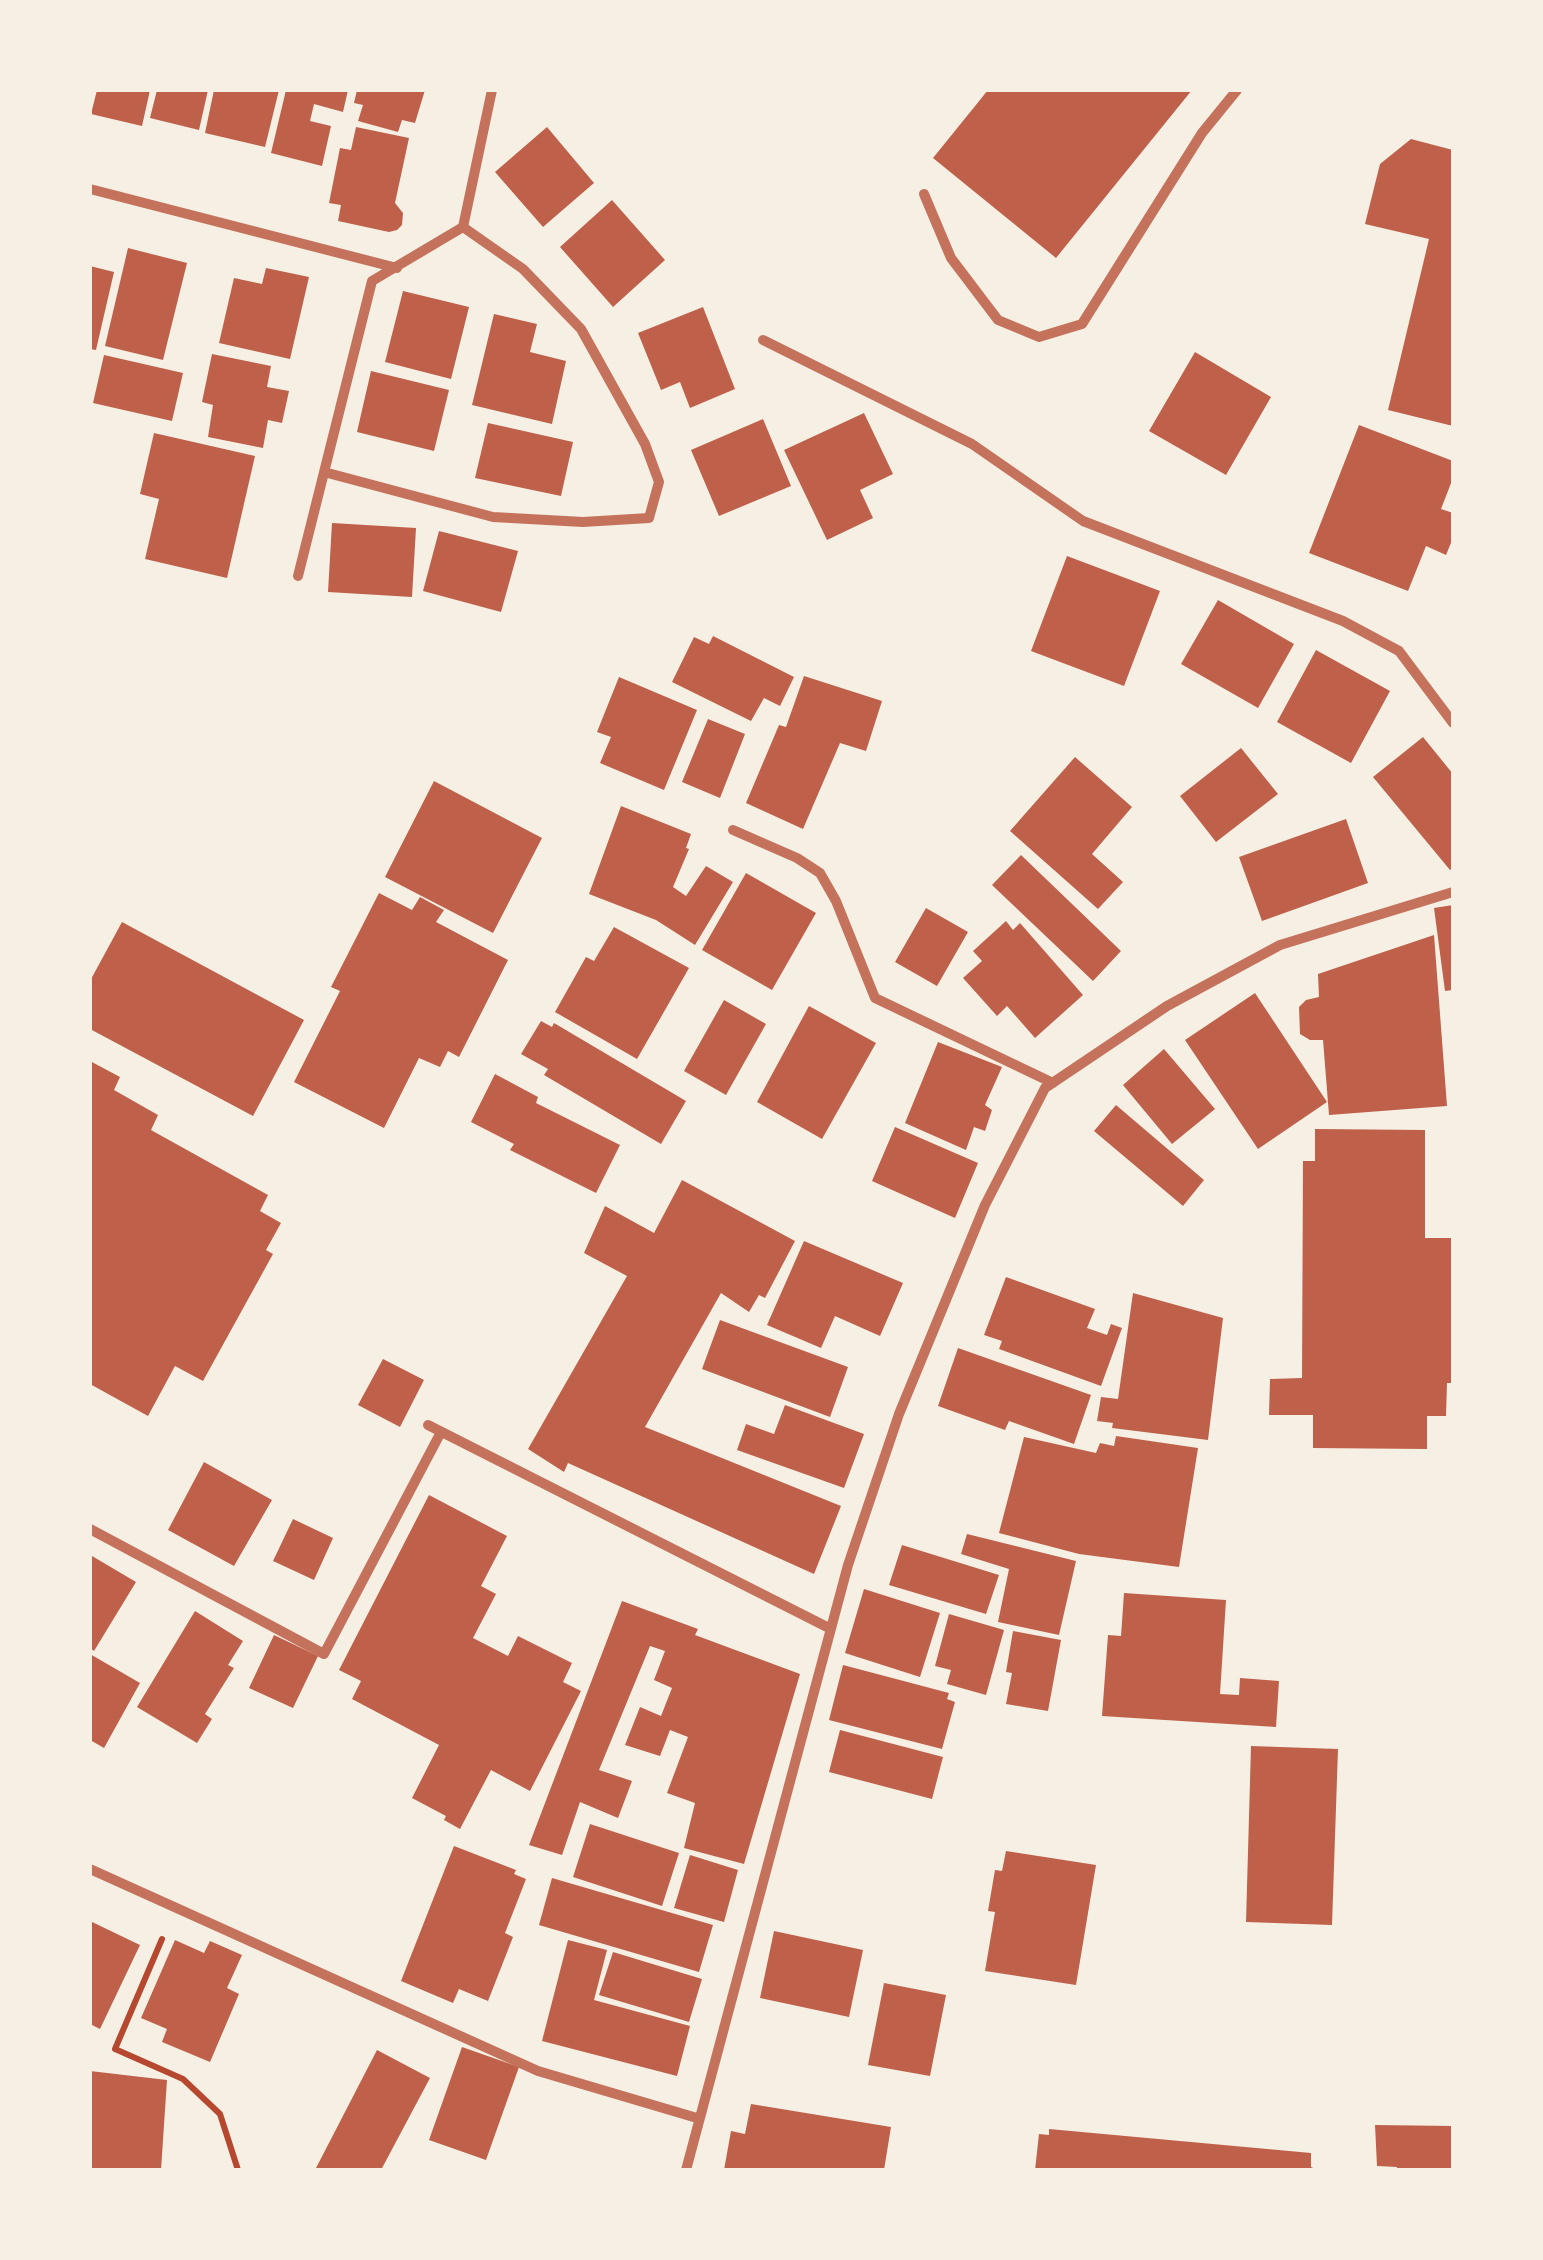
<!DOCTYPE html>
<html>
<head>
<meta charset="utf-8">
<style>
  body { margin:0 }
  #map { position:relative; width:1543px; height:2260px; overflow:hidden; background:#f6efe4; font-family:Ubuntu,sans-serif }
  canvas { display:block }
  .frame { position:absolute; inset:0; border:92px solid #f6efe4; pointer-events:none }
</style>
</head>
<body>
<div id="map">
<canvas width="1543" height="2260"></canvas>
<div class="frame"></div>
</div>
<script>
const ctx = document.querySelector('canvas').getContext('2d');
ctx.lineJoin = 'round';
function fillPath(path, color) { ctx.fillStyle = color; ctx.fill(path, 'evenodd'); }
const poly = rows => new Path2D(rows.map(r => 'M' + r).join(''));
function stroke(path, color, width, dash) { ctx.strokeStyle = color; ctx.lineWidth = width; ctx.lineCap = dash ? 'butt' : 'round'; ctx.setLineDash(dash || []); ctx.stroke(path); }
fillPath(poly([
  [97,90,150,90,142,126,91,114],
  [157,90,208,90,199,130,150,118],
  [214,90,279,90,265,147,205,133],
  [286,90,348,90,343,112,314,104,310,121,331,126,322,166,271,153],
  [357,90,425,90,415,123,402,120,398,132,358,121,363,105,354,103],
  [988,90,1192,90,1056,258,933,158],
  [356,127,409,138,395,203,403,213,402,225,397,230,389,232,338,221,341,205,329,203,340,148,351,150],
  [547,127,594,183,543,227,495,172],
  [1411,139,1453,150,1453,426,1388,410,1429,239,1365,224,1380,164],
  [612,200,665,260,613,307,560,247],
  [128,248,187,263,163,360,105,346],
  [90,266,114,272,96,350,90,349],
  [266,268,309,277,290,359,219,343,234,278,262,284],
  [403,291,469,307,451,379,385,362],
  [703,307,735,389,690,408,680,382,661,390,638,333],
  [494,314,537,324,530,352,566,361,552,424,472,405],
  [1195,352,1271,397,1226,475,1149,431],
  [212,354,271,366,267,387,289,391,282,423,268,420,263,448,208,437,213,405,202,402],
  [104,355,183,373,172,421,93,403],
  [371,371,449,390,434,451,357,432],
  [864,413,893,474,860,490,873,518,827,540,784,450],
  [763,419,791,486,719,516,691,450],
  [488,423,573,442,561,496,475,478],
  [1359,425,1453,461,1453,478,1441,509,1453,513,1453,538,1446,555,1426,546,1408,591,1309,553],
  [154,433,255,456,227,578,145,559,159,499,140,494],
  [332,523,416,528,412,597,328,592],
  [439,531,518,551,501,612,423,591],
  [1067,556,1160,591,1124,686,1031,651],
  [1218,600,1294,644,1258,708,1181,664],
  [713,636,794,677,780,706,764,698,751,721,672,682,694,637,709,644],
  [1316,650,1390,691,1351,763,1277,722],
  [804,676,882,701,866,751,840,743,803,829,746,803,779,725,786,727],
  [619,677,697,710,664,790,600,763,611,737,597,732],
  [708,719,745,734,720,798,682,782],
  [1423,737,1453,774,1453,868,1450,870,1373,777],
  [1241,748,1278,794,1216,842,1180,796],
  [1075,757,1132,807,1092,854,1123,882,1098,909,1010,831],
  [434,781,542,838,493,933,385,877],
  [621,806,691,834,686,848,689,849,673,887,686,896,706,866,733,882,695,945,656,920,589,894],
  [1346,819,1368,883,1262,921,1239,857],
  [1021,855,1121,951,1093,981,992,885],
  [746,873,816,913,772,990,702,950],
  [379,893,412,910,420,897,444,910,436,922,508,960,459,1057,448,1051,440,1067,419,1058,384,1128,294,1082,340,991,331,987],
  [1453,905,1453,990,1445,991,1434,908],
  [926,908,968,932,937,986,895,962],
  [1006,921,1013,930,1020,923,1083,995,1035,1038,1007,1006,997,1016,963,978,982,961,973,951],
  [122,922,304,1020,253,1116,90,1029,90,981],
  [614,927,689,968,637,1059,555,1012,586,957,594,961],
  [1434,935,1447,1106,1329,1115,1323,1040,1310,1040,1300,1034,1299,1007,1306,1000,1319,997,1318,974],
  [1255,993,1327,1102,1258,1149,1185,1040],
  [724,1000,766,1024,726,1095,684,1071],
  [809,1006,876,1043,822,1139,757,1102],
  [541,1021,552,1027,554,1023,686,1101,661,1144,544,1075,548,1069,521,1054],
  [938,1042,1002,1067,985,1105,992,1110,985,1131,974,1127,966,1150,905,1123],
  [1164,1049,1215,1109,1172,1144,1123,1085],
  [90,1061,120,1077,114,1090,158,1115,151,1130,268,1195,260,1211,281,1223,266,1250,273,1254,203,1381,175,1366,148,1416,90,1384],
  [495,1074,538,1097,536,1103,620,1145,596,1193,510,1150,514,1144,471,1122],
  [1116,1105,1204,1180,1183,1206,1094,1131],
  [895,1127,978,1163,955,1218,872,1181],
  [1315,1129,1425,1130,1425,1238,1453,1238,1453,1383,1447,1383,1446,1416,1427,1416,1427,1449,1313,1448,1313,1415,1269,1415,1270,1379,1302,1378,1303,1161,1315,1161],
  [682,1180,795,1241,765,1298,759,1295,749,1312,721,1293,645,1427,841,1506,814,1574,568,1463,564,1472,528,1449,627,1276,584,1253,605,1206,654,1233],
  [804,1241,903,1283,880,1336,835,1316,821,1348,767,1325],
  [1006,1277,1095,1309,1087,1328,1107,1335,1111,1324,1122,1328,1101,1386,999,1349,1002,1341,984,1335],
  [1133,1293,1223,1318,1208,1440,1112,1428,1113,1423,1097,1421,1101,1397,1118,1399],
  [720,1320,848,1367,830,1417,702,1369],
  [958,1348,1091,1395,1074,1444,1009,1421,1005,1430,938,1406],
  [383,1359,424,1380,400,1427,358,1405],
  [785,1405,864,1434,844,1488,737,1450,746,1424,774,1434],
  [1116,1436,1198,1448,1179,1567,1079,1554,999,1533,1024,1437,1096,1453,1100,1443,1114,1446],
  [204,1462,272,1500,234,1566,168,1530],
  [429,1495,507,1536,481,1586,496,1594,473,1638,508,1656,518,1636,572,1663,563,1682,581,1691,530,1791,491,1770,460,1829,444,1820,446,1816,412,1798,439,1745,352,1699,361,1681,339,1670],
  [293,1519,333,1538,314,1580,273,1561],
  [967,1534,1076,1561,1059,1635,998,1622,1009,1569,961,1554],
  [902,1545,999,1575,986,1614,889,1585],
  [92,1556,136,1582,94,1651,90,1648],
  [864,1589,940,1613,920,1677,845,1653],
  [1124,1593,1226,1600,1220,1694,1239,1695,1240,1678,1279,1681,1276,1727,1102,1716,1108,1635,1121,1636],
  [622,1601,698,1629,695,1635,800,1674,744,1864,684,1848,695,1803,667,1793,688,1737,670,1730,660,1756,625,1745,640,1707,661,1716,672,1688,654,1680,665,1651,650,1646,599,1770,632,1781,618,1818,580,1802,562,1855,529,1845],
  [195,1611,243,1641,228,1665,234,1668,205,1714,212,1719,197,1743,137,1707],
  [949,1614,1004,1630,986,1695,947,1684,951,1670,935,1666],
  [1013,1631,1061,1640,1048,1711,1006,1704,1012,1673,1006,1672],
  [274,1635,318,1656,293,1708,249,1688],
  [90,1654,140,1683,104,1748,90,1740],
  [843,1665,949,1693,947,1699,955,1702,942,1749,829,1720],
  [840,1730,943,1757,932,1799,829,1772],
  [1251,1746,1338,1749,1332,1925,1246,1922],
  [590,1824,679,1853,662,1906,573,1877],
  [454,1846,516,1870,514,1874,526,1879,505,1933,513,1937,488,2001,459,1989,453,2003,401,1981],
  [1006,1851,1096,1865,1076,1985,985,1971,995,1912,988,1911,995,1870,1002,1871],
  [690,1855,738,1870,724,1922,674,1908],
  [552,1878,713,1925,699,1972,539,1925],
  [90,1921,140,1945,100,2029,90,2024],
  [774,1931,863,1950,849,2017,760,1998],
  [175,1940,204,1953,210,1941,242,1955,227,1988,239,1994,210,2062,162,2042,167,2029,141,2018],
  [568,1940,607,1950,594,2000,690,2026,677,2076,542,2041],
  [613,1952,702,1979,689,2022,599,1995],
  [884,1983,946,1995,930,2076,868,2065],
  [462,2047,519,2067,486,2160,429,2140],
  [377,2050,430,2078,381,2170,315,2170],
  [90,2071,167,2080,161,2170,90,2170],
  [751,2104,891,2127,884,2170,724,2170,731,2131,745,2134],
  [1375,2125,1453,2126,1453,2170,1397,2170,1397,2167,1377,2166],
  [1049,2129,1311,2153,1311,2167,1318,2170,1035,2170,1039,2134,1049,2135]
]), '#bf614a');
stroke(poly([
  [162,1939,115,2049,183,2079,220,2114,238,2170]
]), '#b5482f', 6);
stroke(poly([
  [90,189,397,268],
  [924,194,951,258,998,320,1039,337,1082,324,1202,133,1237,90],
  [763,340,972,444,1083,521,1343,621,1399,651,1453,723],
  [324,472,493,517,583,522,649,518,659,482,645,444,581,329,523,269,463,227],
  [298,576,372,281,463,227,492,90],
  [733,830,797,858,820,873,836,901,875,998,1053,1083],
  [428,1425,829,1628],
  [90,1529,324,1654,441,1432],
  [90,1869,538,2071,697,2118],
  [686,2170,848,1565,899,1414,985,1205,1045,1088,1167,1006,1280,945,1453,892]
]), '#c5725c', 10);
</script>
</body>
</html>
